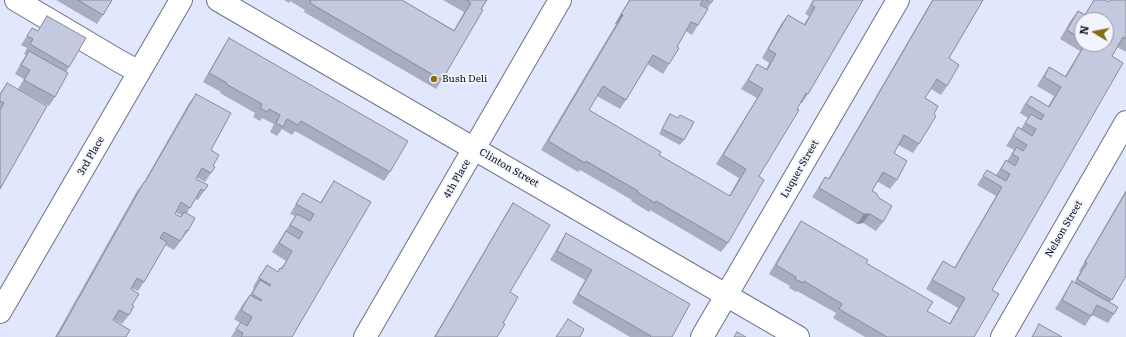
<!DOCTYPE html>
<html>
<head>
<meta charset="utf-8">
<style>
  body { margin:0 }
  #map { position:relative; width:1126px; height:337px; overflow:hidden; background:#e1e7fd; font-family:Literata,serif }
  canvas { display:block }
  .north { position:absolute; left:1074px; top:12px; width:40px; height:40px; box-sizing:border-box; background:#f2f5fe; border:1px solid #989ba3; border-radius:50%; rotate:280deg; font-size:11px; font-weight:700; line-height:16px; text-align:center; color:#12141b }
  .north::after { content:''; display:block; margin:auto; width:14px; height:18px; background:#876f0f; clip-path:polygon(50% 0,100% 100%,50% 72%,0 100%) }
</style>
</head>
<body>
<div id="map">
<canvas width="1126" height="337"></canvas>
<div class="north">N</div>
</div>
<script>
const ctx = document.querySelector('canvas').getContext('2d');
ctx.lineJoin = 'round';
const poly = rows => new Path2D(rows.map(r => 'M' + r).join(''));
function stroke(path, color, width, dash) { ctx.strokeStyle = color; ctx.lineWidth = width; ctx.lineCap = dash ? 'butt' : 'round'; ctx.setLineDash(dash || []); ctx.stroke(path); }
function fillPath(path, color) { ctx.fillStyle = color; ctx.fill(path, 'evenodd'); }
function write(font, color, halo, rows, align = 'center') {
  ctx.font = font + ' Literata,serif'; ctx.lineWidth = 3.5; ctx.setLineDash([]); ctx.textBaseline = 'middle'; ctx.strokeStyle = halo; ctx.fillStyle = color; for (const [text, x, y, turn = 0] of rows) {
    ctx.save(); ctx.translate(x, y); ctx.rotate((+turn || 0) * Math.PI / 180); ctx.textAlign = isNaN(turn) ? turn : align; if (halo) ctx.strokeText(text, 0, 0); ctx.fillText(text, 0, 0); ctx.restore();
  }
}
const minor = poly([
  [16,0,119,61,139,72],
  [218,0,798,337],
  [0,312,181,0],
  [365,337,560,0],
  [702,337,898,0],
  [1002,337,1126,122]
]);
stroke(minor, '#6c7184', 24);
stroke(minor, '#fff', 22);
fillPath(poly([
  [56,0,112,0,103,15,97,24],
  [284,0,402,0,454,30,464,12,443,0,487,0,442,80,436,89,304,12,305,10,290,1,289,3],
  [629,0,713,0,707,9,698,25,692,35,686,31,677,47,669,64,663,74,647,64,626,100,620,109,597,96,589,110,659,155,729,196,739,178,716,164,757,98,741,89,751,74,757,64,766,69,769,63,762,58,781,24,788,15,804,24,809,16,805,14,813,0,863,0,808,94,802,103,800,103,759,176,728,243,721,252,650,210,649,212,631,201,632,200,580,170,578,172,541,150,616,24,615,24],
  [932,0,983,0,949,58,947,86,941,95,931,89,925,98,934,114,919,144,913,153,898,145,894,153,897,180,890,189,877,181,872,191,883,222,876,231,863,223,857,224,812,197,825,177,828,179],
  [1094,0,1105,0,1108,2,1109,0,1126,0,1126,52,1117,47,1112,56,992,290,974,337,865,337,833,318,836,313,797,291,796,292,789,288,790,286,769,274,795,230,801,221,866,263,927,311,949,324,958,308,926,289,937,270,943,261,954,268,996,196,977,185,987,170,996,175,1006,160,1007,161,1014,150,1006,146,1018,127,1021,129,1028,118,1020,113,1024,105,1031,96,1048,106,1054,96,1037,86,1043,76,1049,67,1065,76,1080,51,1060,39,1071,20,1078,11,1085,14],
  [1082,20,1106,44,1082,44],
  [47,16,69,67,66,72,55,97,49,106,18,89,24,79,15,74,22,61,26,55,24,54,27,48,21,45,32,28,38,31],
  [229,38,390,172,384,181,295,131,292,135,282,129,277,136,270,132,274,124,262,118,260,121,253,117,255,113,220,93,221,92,203,82,223,47],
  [7,83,0,189,0,93],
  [196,94,211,150,213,166,211,173,205,182,196,177,196,179,204,191,198,200,195,199,187,213,188,231,174,250,165,245,144,282,138,291,131,288,131,289,132,305,129,315,122,324,113,319,55,337,137,191,144,182,189,103],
  [175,212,181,215,180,217,175,214],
  [670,114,678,118,680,115,684,140,680,145,659,134,667,119],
  [334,181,292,337,231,337,240,323,234,319,243,304,250,295,254,288,253,287,260,275,267,265,277,272,280,268,281,268,286,261,272,252,295,216,290,214,297,202,303,193,320,203,328,190],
  [1126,190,1126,276,1110,302,1114,314,1108,323,1092,315,1085,326,1055,309,1066,291,1072,281,1074,283,1080,272,1079,271],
  [513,203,510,292,503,323,497,337,434,337,507,212],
  [566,233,672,337,630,337,572,303,585,280,550,260,560,243]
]), '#a8adbf');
fillPath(poly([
  [621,14,623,15,616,24,615,24],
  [864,214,870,214,863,223,857,224]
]), '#888d9b');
const building = poly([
  [78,0,112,0,103,15,78,0],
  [310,0,402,0,454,31,471,3,466,0,487,0,481,9,483,10,442,80,310,3,311,1,310,0],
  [630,0,703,0,700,5,708,9,698,25,691,22,677,47,679,48,669,64,653,55,626,100,603,86,589,110,661,152,659,155,730,196,746,169,723,155,763,89,748,80,757,64,767,70,776,54,768,49,788,15,805,25,815,7,811,5,814,0,863,0,808,94,806,93,797,109,799,110,759,176,764,180,728,243,656,201,655,203,637,192,638,191,586,161,585,163,548,141,623,15,621,14,630,0],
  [706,0,713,0,711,3,706,0],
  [933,0,983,0,949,58,959,65,947,86,937,79,925,98,938,106,934,114,936,116,919,144,904,135,894,153,907,161,897,180,883,172,872,191,876,193,879,198,892,206,883,222,870,214,864,214,819,188,825,177,829,179,933,0],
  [1094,0,1105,0,1108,2,1110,0,1126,0,1126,39,1123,37,1112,56,1123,63,992,290,999,294,974,337,887,337,839,309,842,304,804,281,803,283,795,279,796,277,776,265,801,221,868,260,866,263,933,302,927,311,950,324,965,298,932,280,943,261,955,268,1002,187,983,176,987,170,1006,181,1010,174,1001,169,1006,160,1015,166,1019,158,1012,154,1017,147,1023,151,1027,145,1013,136,1018,127,1032,136,1036,129,1025,123,1031,114,1041,120,1044,115,1026,104,1031,96,1049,107,1061,87,1044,77,1049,67,1066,77,1085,44,1106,44,1106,20,1082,20,1082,39,1067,30,1078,11,1085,15,1094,0],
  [47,16,86,38,69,67,30,44,33,39,27,36,32,28,38,31,47,16],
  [229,38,408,141,390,172,301,121,298,125,287,119,283,127,276,123,280,115,269,109,267,112,260,108,262,104,226,84,227,83,209,73,229,38],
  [29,51,68,73,55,97,24,80,30,70,21,65,29,51],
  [7,83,47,106,0,189,0,110,4,103,0,101,0,95,7,83],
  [196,94,231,113,211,150,219,155,213,166,215,167,211,173,202,168,196,179,208,185,204,191,201,189,190,208,181,202,175,214,181,217,184,212,195,218,188,231,187,230,180,241,164,232,160,238,167,242,144,282,137,278,131,289,139,294,132,305,134,306,129,315,119,310,113,320,130,330,126,337,56,337,57,335,58,335,144,182,145,182,196,94],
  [670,114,678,118,680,115,694,122,684,140,662,129,670,114],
  [334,181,371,202,292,337,241,337,243,333,236,329,241,322,247,326,252,317,241,310,250,295,261,301,262,300,252,294,260,280,270,286,271,285,259,278,267,265,278,272,280,268,282,269,292,251,279,243,286,231,299,239,303,232,290,225,297,214,310,221,314,214,296,204,303,193,321,203,334,181],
  [1126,192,1126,276,1112,300,1077,279,1087,263,1085,262,1126,192],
  [513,203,550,225,510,292,518,297,503,323,505,324,497,337,435,337,513,203],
  [566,233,690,304,672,337,650,337,651,336,578,294,592,270,557,251,566,233],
  [1072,281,1118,307,1114,314,1097,305,1091,316,1062,300,1072,281],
  [568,319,584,329,580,337,556,337,568,319],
  [1039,324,1062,337,1032,337,1039,324],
  [737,332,746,337,734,337,737,332]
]);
fillPath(building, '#c3c9de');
stroke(building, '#888d9b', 1);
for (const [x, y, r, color] of [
  [434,79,4,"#876f0f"]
]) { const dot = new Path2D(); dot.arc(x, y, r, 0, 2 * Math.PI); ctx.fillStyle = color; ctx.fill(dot); stroke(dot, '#f2f5fe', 1.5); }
write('10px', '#12141b', '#f2f5fe', [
  ["Bush Deli",442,79]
], 'left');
write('10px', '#12141b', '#f2f5fe', [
  ["3rd Place",91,156,-60],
  ["Clinton Street",509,168,30],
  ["Luquer Street",800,169,-60],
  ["4th Place",457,179,-60],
  ["Nelson Street",1064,229,-60]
]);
</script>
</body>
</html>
